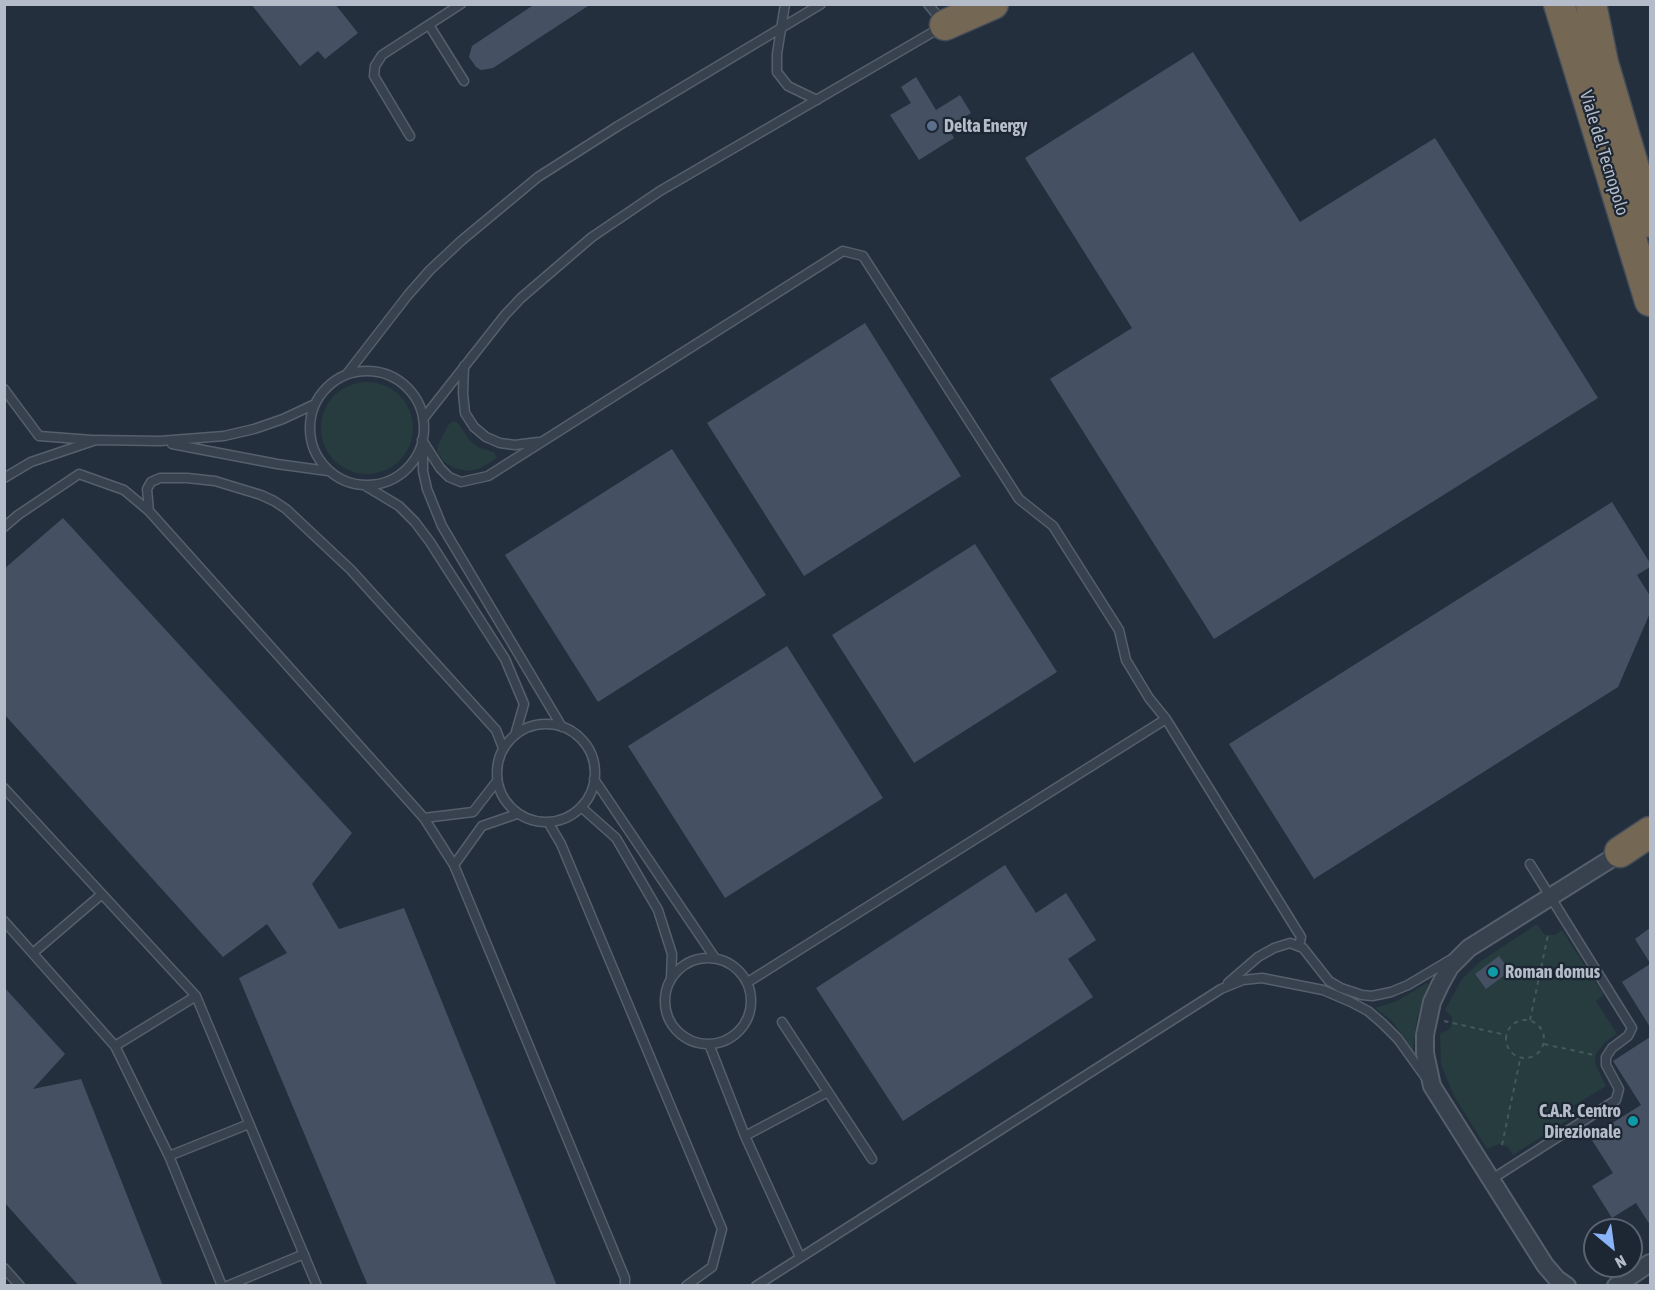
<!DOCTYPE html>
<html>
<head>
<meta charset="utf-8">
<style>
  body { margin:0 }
  #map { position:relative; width:1655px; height:1290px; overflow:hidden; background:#242f3e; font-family:"Asap Condensed",sans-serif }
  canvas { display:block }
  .frame { position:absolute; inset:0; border:6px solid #b4bcc9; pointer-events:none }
  .north { position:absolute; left:1583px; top:1218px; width:60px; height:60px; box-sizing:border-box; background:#1d2633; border:2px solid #59626f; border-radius:50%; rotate:151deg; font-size:16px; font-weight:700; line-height:24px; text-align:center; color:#b4bcc9 }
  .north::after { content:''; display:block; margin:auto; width:21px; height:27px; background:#8ab4f8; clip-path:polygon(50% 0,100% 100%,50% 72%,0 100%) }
</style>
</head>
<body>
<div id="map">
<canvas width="1655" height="1290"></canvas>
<div class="frame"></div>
<div class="north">N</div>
</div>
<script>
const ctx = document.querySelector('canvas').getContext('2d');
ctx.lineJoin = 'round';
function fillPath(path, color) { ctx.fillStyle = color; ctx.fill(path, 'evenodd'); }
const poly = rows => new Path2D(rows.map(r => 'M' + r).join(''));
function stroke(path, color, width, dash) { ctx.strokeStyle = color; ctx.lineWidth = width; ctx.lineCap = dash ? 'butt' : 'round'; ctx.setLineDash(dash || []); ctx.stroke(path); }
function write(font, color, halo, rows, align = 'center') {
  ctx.font = font + ' "Asap Condensed",sans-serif'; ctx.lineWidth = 4.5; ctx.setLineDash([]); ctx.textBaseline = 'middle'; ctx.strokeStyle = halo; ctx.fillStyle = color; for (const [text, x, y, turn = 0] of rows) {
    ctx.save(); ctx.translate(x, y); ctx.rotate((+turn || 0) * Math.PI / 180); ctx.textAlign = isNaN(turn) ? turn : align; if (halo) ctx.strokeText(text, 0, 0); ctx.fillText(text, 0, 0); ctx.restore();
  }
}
fillPath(poly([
  '321 428a46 46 0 1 1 92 0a46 46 0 1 1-92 0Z',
  [454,421,458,423,470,441,479,448,494,452,497,458,481,468,469,471,454,468,443,461,437,450,438,445,449,424],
  [1537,924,1545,935,1555,935,1562,930,1604,995,1596,1001,1617,1034,1604,1043,1596,1054,1595,1063,1606,1086,1573,1106,1577,1114,1513,1155,1508,1147,1499,1144,1487,1149,1454,1096,1441,1064,1440,1033,1447,1031,1451,1027,1452,1017,1445,1010,1462,979,1481,961],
  [1427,983,1429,985,1417,1019,1413,1050,1392,1021,1375,1008,1397,1001]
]), '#263c3f');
fillPath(poly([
  [251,4,335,4,358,33,325,59,318,51,300,66],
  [535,4,591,4,493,68,481,70,476,67,469,57,472,46],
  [1193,52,1300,222,1435,138,1598,398,1214,639,1050,379,1132,328,1025,158],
  [916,77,936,110,960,95,971,113,948,127,954,138,919,160,890,115,911,103,901,87],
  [865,323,961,476,804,576,707,423],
  [672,449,766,595,598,702,505,555],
  [1612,502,1650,563,1650,567,1637,575,1650,596,1650,613,1618,687,1314,879,1229,744],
  [63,518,352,833,312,884,339,929,404,908,557,1286,368,1286,239,978,287,953,267,924,223,957,4,714,4,569],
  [975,544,1057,672,914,763,832,635],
  [787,646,883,798,725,898,628,746],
  [1005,865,1036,913,1066,893,1096,940,1068,959,1093,997,903,1121,816,988],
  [1650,928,1650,963,1635,939],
  [1499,956,1510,971,1486,989,1475,974],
  [1650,964,1650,1027,1622,982],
  [4,987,65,1054,33,1089,81,1079,163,1286,79,1286,4,1202],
  [1650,1037,1650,1225,1636,1203,1612,1218,1592,1186,1613,1173,1590,1137,1641,1105,1613,1061]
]), '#455162');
const lane = poly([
  [785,4,777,54,777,72,788,86,817,100],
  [429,25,464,81],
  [410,136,374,76,375,66,382,55,461,4],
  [464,366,463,393,465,413,474,427,486,437,500,443,515,445,538,442],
  '310 428a57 57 0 1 1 114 0a57 57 0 1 1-114 0Z',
  [346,375,408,295,430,270,461,241,538,177,618,126,821,4],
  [4,389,39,436,92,440],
  [423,419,505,315,521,298,592,237,660,191,945,25,928,4],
  [422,440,440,468,449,477,461,482,488,476,843,251,863,256,1019,499,1053,526,1119,630,1126,660,1149,698,1166,719,748,982],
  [172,444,277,464,328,471],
  [423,446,423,471,427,489,442,526,562,727],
  [4,478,31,462,96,440,160,441,224,436,254,429,283,419,315,404],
  [364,485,399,506,415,522,430,542,505,659,524,704,515,735],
  [149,511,147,489,151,482,160,478,187,478,215,481,261,495,274,501,286,509,351,570,496,730,503,748],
  [4,527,18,515,79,474,124,490,149,511,424,818,454,865,625,1278,625,1286],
  [1166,719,1301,937,1299,946],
  '497 773a49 49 0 1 1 98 0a49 49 0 1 1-98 0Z',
  [594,779,715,958],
  [4,788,196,996,317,1286],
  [581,807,616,838,658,910,672,954,671,978],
  [424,818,473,812,497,781],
  [548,822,561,844,722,1229,712,1267,686,1286],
  [454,865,482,826,517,814],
  [4,921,115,1046,169,1156,222,1286],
  [33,953,102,894],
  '665 1001a43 43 0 1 1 86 0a43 43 0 1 1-86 0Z',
  [1228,983,1258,957,1274,948,1290,943,1303,948,1329,981,1341,988,1362,995,1372,996,1391,992,1408,985,1450,960],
  [782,1022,872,1159],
  [709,1044,745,1136,800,1257],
  [115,1046,196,996],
  [745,1136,828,1092],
  [169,1156,249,1124],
  [1492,1179,1616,1100,1619,1089,1606,1065,1606,1057,1612,1048,1628,1036,1632,1028,1530,864],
  [4,1268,20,1286],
  [227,1286,304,1254],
  [756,1286,1221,989,1243,980,1262,978,1323,990,1351,1002,1368,1011,1382,1023,1398,1039,1426,1078]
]);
const street = poly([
  [1567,1286,1557,1279,1545,1265,1432,1086,1425,1053,1425,1035,1432,1002,1440,985,1450,967,1469,948,1625,850],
  [1616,1286,1650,1263]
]);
const highway = poly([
  [1559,4,1650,301],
  [1591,4,1603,63,1650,222],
  [945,25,993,4],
  [1620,852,1650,832]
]);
stroke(lane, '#565f6c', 11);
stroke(street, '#565f6c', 20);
stroke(highway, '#434c59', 33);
stroke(poly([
  '1506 1039a19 19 0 1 1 38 0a19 19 0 1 1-38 0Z',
  [1530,1020,1548,935],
  [1444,1021,1506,1035],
  [1544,1044,1594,1055],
  [1502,1145,1520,1060]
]), '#44595c', 2, [4.5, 4.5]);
stroke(lane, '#38414e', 8);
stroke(street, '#38414e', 16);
stroke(highway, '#746855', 30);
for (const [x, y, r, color] of [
  [932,126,6,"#5c6f8a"],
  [1493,972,6,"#0f9aa8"],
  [1633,1121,6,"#0f9aa8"]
]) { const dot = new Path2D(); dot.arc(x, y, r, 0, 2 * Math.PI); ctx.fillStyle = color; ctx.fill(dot); stroke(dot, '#1d2633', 2); }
write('bold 18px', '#b4bcc9', '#1d2633', [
  ["Delta Energy",944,126],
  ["Roman domus",1505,972],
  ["C.A.R. Centro",1621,1111,"right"],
  ["Direzionale",1621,1132,"right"]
], 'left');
write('18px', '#b4bcc9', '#1d2633', [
  ["Viale del Tecnopolo",1604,153,73]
]);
</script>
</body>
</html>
